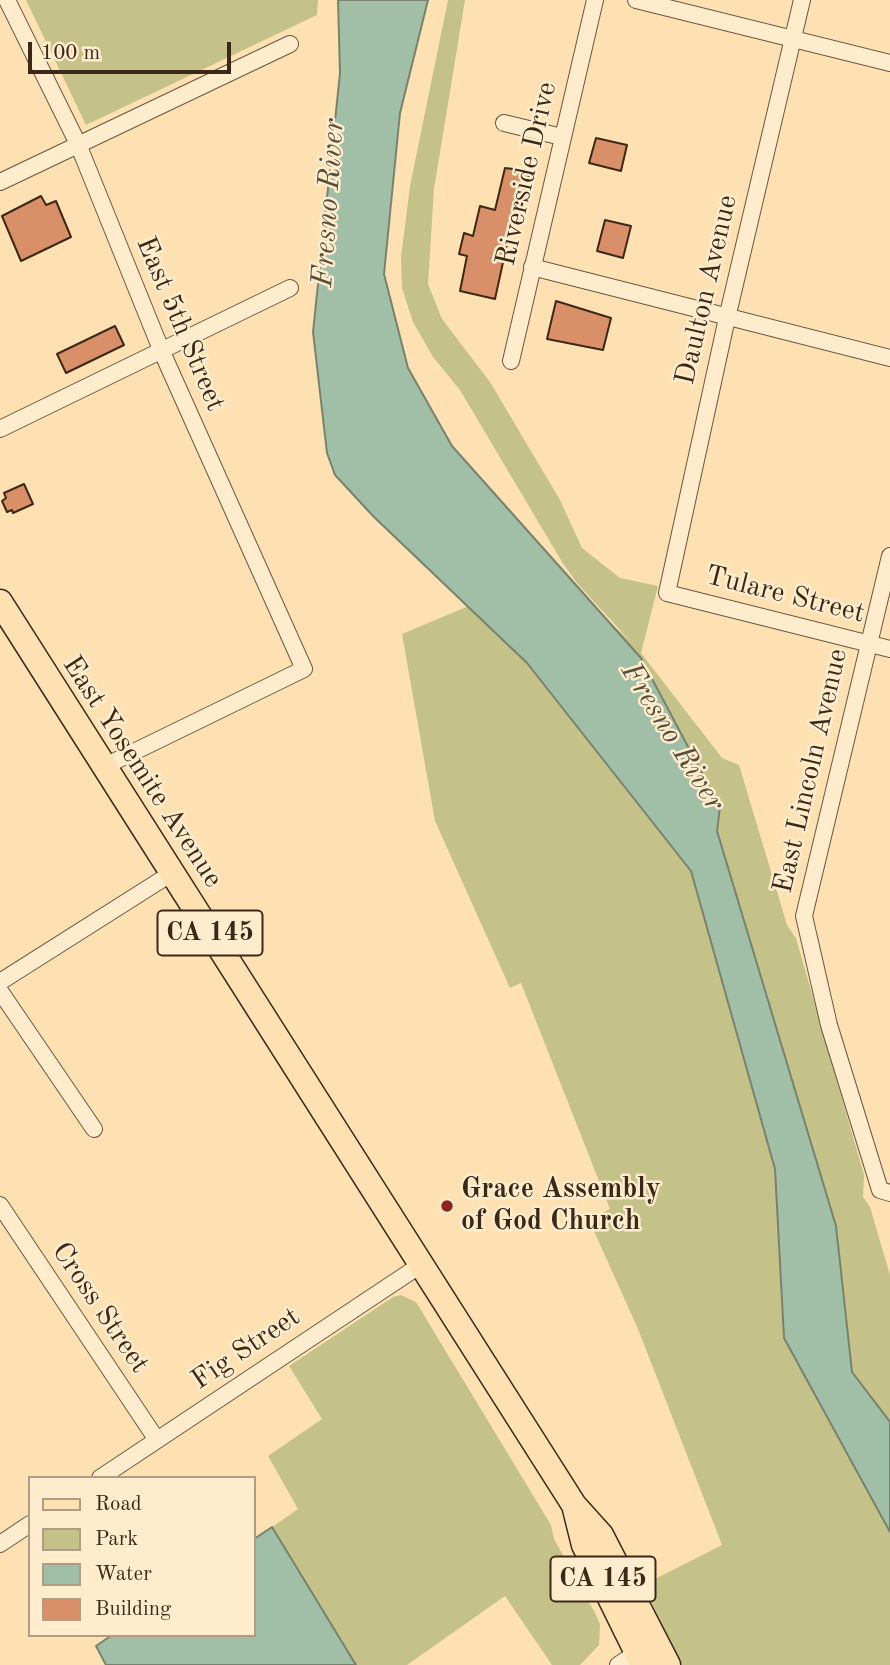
<!DOCTYPE html>
<html>
<head>
<meta charset="utf-8">
<style>
  body { margin:0 }
  #map { position:relative; width:890px; height:1665px; overflow:hidden; background:#fee1b2; font-family:"Old Standard TT",serif }
  canvas { display:block }
  .legend { position:absolute; left:28px; top:1476px; width:228px; height:161px; box-sizing:border-box; background:#feeccd; border:2px solid #b09e84; margin:0; padding:9px 12px; list-style:none; font-size:21px; color:#3b2817 }
  .legend li { display:flex; align-items:center; gap:14px; height:35px }
  .legend b { width:35px; border:2px solid #b09e84 }
  .scale { position:absolute; left:28px; top:42px; width:203px; height:32px; box-sizing:border-box; border:4px solid #3b2817; border-top:0; padding-left:9px; font-size:21px; line-height:24px; white-space:nowrap; color:#3b2817; -webkit-text-stroke:5px #feeccd; paint-order:stroke }
</style>
</head>
<body>
<div id="map">
<canvas width="890" height="1665"></canvas>
<ul class="legend">
<li><b style="height:9px;background:#fee1b2"></b>Road</li>
<li><b style="height:19px;background:#c4c289"></b>Park</li>
<li><b style="height:19px;background:#a1bea7"></b>Water</li>
<li><b style="height:19px;background:#d99068"></b>Building</li>
</ul>
<div class="scale">100 m</div>
</div>
<script>
const ctx = document.querySelector('canvas').getContext('2d');
ctx.lineJoin = 'round';
function fillPath(path, color) { ctx.fillStyle = color; ctx.fill(path, 'evenodd'); }
const poly = rows => new Path2D(rows.map(r => 'M' + r).join(''));
function stroke(path, color, width, dash) { ctx.strokeStyle = color; ctx.lineWidth = width; ctx.lineCap = dash ? 'butt' : 'round'; ctx.setLineDash(dash || []); ctx.stroke(path); }
function write(font, color, halo, rows, align = 'center') {
  ctx.font = font + ' "Old Standard TT",serif'; ctx.lineWidth = 5; ctx.setLineDash([]); ctx.textBaseline = 'middle'; ctx.strokeStyle = halo; ctx.fillStyle = color; for (const [text, x, y, turn = 0] of rows) {
    ctx.save(); ctx.translate(x, y); ctx.rotate((+turn || 0) * Math.PI / 180); ctx.textAlign = isNaN(turn) ? turn : align; if (halo) ctx.strokeText(text, 0, 0); ctx.fillText(text, 0, 0); ctx.restore();
  }
}
fillPath(poly([
  [26,0,318,0,317,15,86,125],
  [448,0,465,0,434,189,428,284,442,319,490,382,560,500,582,548,620,578,658,586,641,653,722,758,739,765,787,925,796,938,864,1175,863,1197,870,1207,890,1275,890,1665,682,1665,643,1585,722,1545,638,1329,589,1220,610,1209,521,983,510,988,435,821,402,634,554,570,630,641,577,583,562,562,460,390,433,357,413,322,402,288,401,257,410,186],
  [401,1295,416,1302,551,1525,554,1539,595,1613,600,1624,599,1645,580,1665,552,1665,505,1596,407,1665,356,1665,272,1527,298,1509,268,1456,322,1419,289,1366,393,1297]
]), '#c4c289');
const water = poly([
  [338,0,428,0,400,113,384,274,408,368,452,446,641,658,720,807,717,831,836,1226,852,1372,890,1422,890,1532,784,1338,775,1169,691,871,527,663,374,517,335,475,327,453,313,332,340,73,338,0],
  [272,1527,356,1665,106,1665,96,1646,112,1635,254,1635,254,1539,272,1527]
]);
fillPath(water, '#a1bea7');
stroke(water, '#78826d', 2);
const building = poly([
  [596,138,627,145,621,171,589,163,596,138],
  [505,168,530,171,521,208,515,207,495,299,460,291,467,256,459,254,464,233,473,236,480,206,495,210,505,168],
  [41,196,46,205,56,201,71,237,21,261,2,216,41,196],
  [605,220,631,226,623,258,597,251,605,220],
  [556,301,611,318,603,350,547,339,556,301],
  [115,326,124,345,66,373,57,354,115,326],
  [24,484,33,504,13,513,12,510,7,512,2,501,6,498,4,493,24,484]
]);
fillPath(building, '#d99068');
stroke(building, '#3b2817', 2);
const street = poly([
  [7,0,78,144,162,352,304,669,103,767],
  [636,0,890,63],
  [802,0,727,318,667,593,890,649],
  [504,123,562,137],
  [0,182,290,44],
  [532,267,890,358],
  [511,361,595,0],
  [0,429,290,288],
  [890,556,804,916,829,1025,880,1190,890,1193],
  [0,982,172,873],
  [0,991,94,1129],
  [0,1205,157,1440],
  [100,1478,422,1264],
  [0,1544,30,1524],
  [618,1665,643,1649]
]);
const primary = poly([
  [0,602,574,1505,601,1535,668,1665],
  [575,1509,584,1545,643,1665]
]);
stroke(street, '#6c563e', 18);
stroke(primary, '#3b2817', 27);
stroke(street, '#feeccd', 16);
stroke(primary, '#fee1b2', 24);
for (const [x, y, r, color] of [
  [447,1206,7,"#8f2418"]
]) { const dot = new Path2D(); dot.arc(x, y, r, 0, 2 * Math.PI); ctx.fillStyle = color; ctx.fill(dot); stroke(dot, '#feeccd', 2.5); }
for (const [x, y, w] of [
  [210,933,105],
  [603,1579,105]
]) { const box = new Path2D(); box.roundRect(x - w / 2, y - 22.5, w, 45, 5); ctx.fillStyle = '#feeccd'; ctx.fill(box); stroke(box, '#3b2817', 2); }
write('bold 26px', '#3b2817', null, [
  ["CA 145",210,933],
  ["CA 145",603,1579]
]);
write('28px', '#3b2817', '#feeccd', [
  ["Riverside Drive",527,174,-77],
  ["Daulton Avenue",707,290,-77],
  ["East 5th Street",180,324,67],
  ["Tulare Street",785,595,14],
  ["East Lincoln Avenue",811,771,-77],
  ["East Yosemite Avenue",142,772,57],
  ["Cross Street",100,1308,56],
  ["Fig Street",246,1349,-34]
]);
write('bold 28px', '#3b2817', '#feeccd', [
  ["Grace Assembly",461,1190],
  ["of God Church",461,1222]
], 'left');
write('italic 30px', '#544e3b', '#feeccd', [
  ["Fresno River",329,203,-86],
  ["Fresno River",672,737,58]
]);
</script>
</body>
</html>
